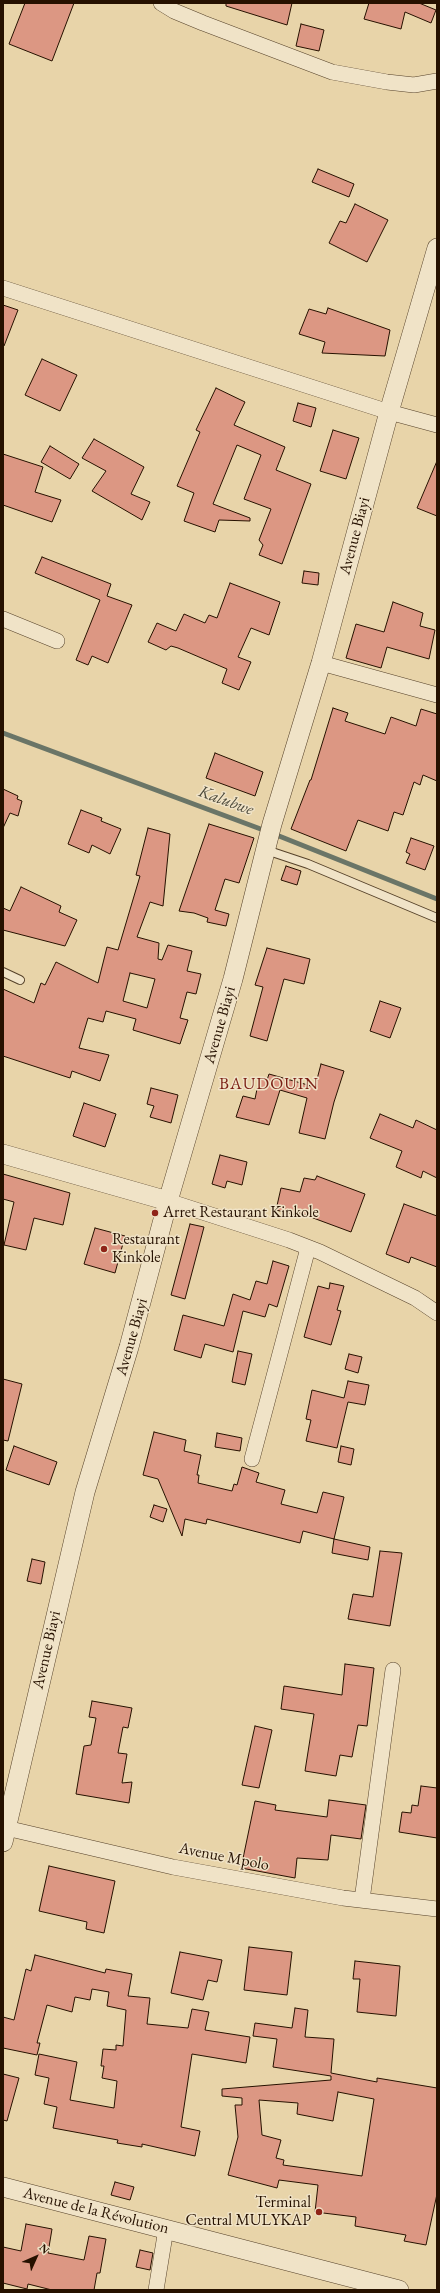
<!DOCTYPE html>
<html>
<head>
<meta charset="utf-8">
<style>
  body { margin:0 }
  #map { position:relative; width:440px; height:2293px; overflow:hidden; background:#e8d4a9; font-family:"EB Garamond",serif }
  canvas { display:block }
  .frame { position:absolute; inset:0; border:4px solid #261100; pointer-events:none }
  .north { position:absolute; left:16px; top:2237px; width:40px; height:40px; -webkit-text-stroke:3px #f0e3c7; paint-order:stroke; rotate:45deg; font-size:11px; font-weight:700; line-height:16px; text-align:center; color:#261100 }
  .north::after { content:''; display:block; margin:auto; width:14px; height:18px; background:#261100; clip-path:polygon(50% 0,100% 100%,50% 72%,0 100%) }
</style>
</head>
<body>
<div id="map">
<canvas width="440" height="2293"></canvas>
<div class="frame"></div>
<div class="north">N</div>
</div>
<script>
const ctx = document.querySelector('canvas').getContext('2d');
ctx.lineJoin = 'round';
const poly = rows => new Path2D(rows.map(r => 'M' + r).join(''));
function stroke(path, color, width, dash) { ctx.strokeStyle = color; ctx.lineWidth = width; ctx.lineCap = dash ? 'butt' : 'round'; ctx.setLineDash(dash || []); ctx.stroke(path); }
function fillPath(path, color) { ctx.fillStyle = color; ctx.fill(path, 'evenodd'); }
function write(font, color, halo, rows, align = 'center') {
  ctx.font = font + ' "EB Garamond",serif'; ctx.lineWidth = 3; ctx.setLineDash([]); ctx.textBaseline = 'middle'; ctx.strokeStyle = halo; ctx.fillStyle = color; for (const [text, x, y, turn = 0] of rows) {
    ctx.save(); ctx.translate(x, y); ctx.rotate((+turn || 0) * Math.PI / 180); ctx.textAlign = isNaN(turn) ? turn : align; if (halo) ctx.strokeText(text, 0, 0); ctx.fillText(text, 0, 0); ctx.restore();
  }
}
stroke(poly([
  [3,733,266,831],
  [274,834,437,899]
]), '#6a7567', 5);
const building = poly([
  [25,3,74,3,52,61,9,44,25,3],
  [226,3,292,3,287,25,226,6,226,3],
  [369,3,419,3,436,10,431,23,405,12,401,29,364,19,369,3],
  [301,24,324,30,319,51,296,46,301,24],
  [318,169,354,184,349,197,312,182,318,169],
  [355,204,388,220,367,262,329,243,340,221,346,223,355,204],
  [3,305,18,310,4,346,3,346,3,305],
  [328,308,390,330,385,356,322,353,325,342,299,334,309,309,326,314,328,308],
  [42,359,77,375,60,411,25,395,42,359],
  [216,388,245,402,234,425,285,447,276,470,311,484,282,564,259,555,263,545,259,540,271,509,244,499,261,455,237,445,213,504,250,518,250,521,219,520,215,532,184,521,194,493,177,486,200,432,196,430,216,388],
  [298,403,316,408,311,427,293,421,298,403],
  [333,430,359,438,346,479,320,471,333,430],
  [94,439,144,467,131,494,150,502,142,520,92,491,106,471,82,458,94,439],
  [50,446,79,464,70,479,41,462,50,446],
  [3,454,43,467,35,492,61,500,52,522,3,505,3,454],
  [437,461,437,516,417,508,437,461],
  [42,557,111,584,107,596,132,605,108,663,92,656,88,665,76,660,100,600,35,573,42,557],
  [304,571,319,573,318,585,302,583,304,571],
  [230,583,280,602,269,635,251,628,238,657,251,662,239,690,222,683,227,669,178,648,171,646,166,650,148,642,157,623,176,631,184,614,205,623,209,615,217,618,230,583],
  [393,602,423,613,420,626,435,630,429,659,387,647,381,668,346,658,356,624,384,632,393,602],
  [333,708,348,713,345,721,385,734,391,717,416,726,421,709,437,714,437,781,423,775,420,785,414,782,403,815,394,812,388,831,358,820,346,851,291,829,310,780,311,780,333,708],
  [215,753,263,772,255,796,206,778,215,753],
  [3,789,18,796,17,799,22,801,18,816,10,813,3,828,3,789],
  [81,810,102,818,101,821,121,829,110,854,92,845,89,853,68,844,81,810],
  [209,824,254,838,239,883,225,879,215,910,229,914,226,926,207,922,208,918,194,913,179,911,209,824],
  [148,828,170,834,163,906,150,902,137,937,159,943,158,959,162,960,168,945,192,951,187,971,201,974,196,994,187,992,180,1018,188,1020,180,1044,133,1030,136,1019,106,1011,103,1022,88,1018,79,1048,109,1055,100,1081,72,1071,70,1078,3,1056,3,989,34,1003,41,983,45,985,56,962,98,983,107,947,118,950,140,876,136,875,148,828],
  [130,973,155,979,147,1008,123,1001,130,973],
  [411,838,434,846,425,870,406,863,410,854,406,852,411,838],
  [286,866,301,871,297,885,281,880,286,866],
  [21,887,61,906,59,912,77,920,65,946,3,930,3,908,10,911,21,887],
  [267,948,310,959,304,984,284,979,267,1041,250,1036,263,987,255,985,267,948],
  [380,1001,401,1008,390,1038,370,1031,380,1001],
  [321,1064,344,1071,334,1102,325,1139,299,1133,307,1098,280,1090,269,1125,236,1117,243,1096,255,1099,259,1079,267,1080,269,1074,315,1087,321,1064],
  [151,1088,178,1095,171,1123,150,1117,154,1106,147,1104,151,1088],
  [84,1103,116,1114,105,1147,73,1136,84,1103],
  [380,1114,413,1128,416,1120,437,1130,437,1178,423,1171,421,1178,396,1167,402,1151,370,1138,380,1114],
  [220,1155,247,1162,242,1185,227,1181,225,1188,212,1184,220,1155],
  [3,1174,70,1193,63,1225,34,1218,26,1250,4,1245,14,1202,3,1199,3,1174],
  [317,1176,365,1194,351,1232,297,1212,296,1215,276,1210,281,1188,300,1192,304,1178,315,1180,317,1176],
  [404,1204,437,1216,437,1267,411,1257,409,1263,386,1254,404,1204],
  [190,1224,204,1227,185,1299,171,1295,190,1224],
  [95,1228,125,1236,115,1273,84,1264,95,1228],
  [273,1261,289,1266,277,1307,269,1304,265,1317,243,1311,233,1352,205,1344,201,1358,174,1350,183,1315,224,1326,233,1294,250,1300,256,1281,267,1284,273,1261],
  [330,1283,344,1286,337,1310,341,1311,331,1345,304,1337,318,1286,329,1289,330,1283],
  [238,1351,252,1354,245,1385,232,1382,238,1351],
  [349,1354,362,1357,358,1373,345,1369,349,1354],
  [3,1379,22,1384,8,1441,3,1440,3,1379],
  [348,1381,369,1385,365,1405,348,1402,337,1448,306,1441,311,1420,306,1419,312,1390,344,1398,348,1381],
  [154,1432,186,1440,184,1451,201,1455,197,1475,199,1475,198,1483,232,1491,234,1484,237,1485,242,1467,259,1473,256,1482,285,1490,281,1504,317,1513,323,1492,344,1497,334,1539,303,1531,300,1543,207,1519,206,1524,185,1519,182,1536,158,1479,143,1475,154,1432],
  [217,1433,242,1438,240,1451,215,1447,217,1433],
  [14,1446,57,1462,49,1485,6,1470,14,1446],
  [341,1446,354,1449,351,1465,338,1462,341,1446],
  [154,1505,167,1509,163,1522,150,1517,154,1505],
  [334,1539,370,1547,368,1560,332,1553,334,1539],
  [380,1551,402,1553,390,1626,348,1619,353,1594,373,1597,380,1551],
  [32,1559,45,1562,41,1584,27,1581,32,1559],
  [345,1664,374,1668,367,1726,358,1725,352,1757,340,1755,336,1776,305,1771,314,1714,281,1709,284,1686,342,1695,345,1664],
  [92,1701,132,1708,128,1728,123,1727,118,1753,127,1754,122,1783,132,1782,129,1803,76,1794,84,1746,91,1745,96,1718,89,1717,92,1701],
  [255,1726,272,1730,259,1788,242,1785,255,1726],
  [421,1786,437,1788,437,1838,399,1832,402,1812,411,1813,412,1805,418,1806,421,1786],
  [329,1800,366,1805,361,1839,331,1835,328,1860,297,1858,295,1878,241,1868,255,1801,276,1805,275,1810,327,1817,329,1800],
  [49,1866,115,1881,104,1933,86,1929,87,1922,39,1911,49,1866],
  [249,1947,292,1952,287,1995,244,1990,249,1947],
  [180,1952,222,1960,217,1982,208,1980,203,2000,171,1993,180,1952],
  [35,1955,105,1973,106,1969,132,1974,128,1996,150,1998,147,2024,188,2028,192,2009,209,2012,205,2030,250,2037,246,2063,192,2054,181,2127,200,2131,195,2156,142,2144,142,2147,117,2143,118,2140,53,2128,57,2107,44,2104,49,2078,35,2075,39,2054,77,2062,70,2100,114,2108,117,2081,102,2078,104,2066,101,2066,103,2049,116,2050,116,2045,123,2046,126,2010,107,2006,109,1992,92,1989,90,2000,75,1997,72,2012,47,2005,37,2043,40,2043,37,2055,3,2048,3,2017,14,2020,26,1969,31,1971,35,1955],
  [355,1961,400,1966,396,2016,357,2012,360,1979,353,1979,355,1961],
  [295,2008,308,2010,305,2037,334,2039,331,2073,377,2082,377,2078,437,2088,437,2194,426,2245,404,2241,406,2235,355,2226,356,2217,315,2212,318,2185,279,2180,277,2188,228,2175,238,2137,235,2105,242,2105,242,2098,222,2096,222,2089,331,2080,331,2076,273,2067,277,2039,253,2036,255,2023,292,2028,295,2008],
  [338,2092,374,2099,362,2176,283,2165,284,2160,276,2158,281,2140,262,2135,259,2100,298,2103,297,2114,333,2121,338,2092],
  [3,2074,19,2078,7,2121,3,2120,3,2074],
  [115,2182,134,2187,130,2200,111,2195,115,2182],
  [26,2224,52,2229,48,2253,84,2260,89,2236,106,2239,100,2273,97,2273,94,2290,52,2290,28,2284,27,2289,3,2283,3,2247,21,2251,26,2224],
  [140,2250,153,2253,150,2270,136,2267,140,2250]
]);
fillPath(building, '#dc9783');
stroke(building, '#261100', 1);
const service = poly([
  [266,850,308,864,437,918],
  [3,972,20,980]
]);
const minor = poly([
  [161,3,174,11,203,23,332,72,387,82,414,85,437,81],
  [3,288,389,412,437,425],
  [3,619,57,641],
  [321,663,437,695],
  [168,1201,289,1240,320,1252,415,1298,437,1313],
  [252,1459,308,1248],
  [6,1828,173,1867,343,1898,437,1909],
  [362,1900,393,1670],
  [156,2290,166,2229]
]);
const tertiary = poly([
  [3,1154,168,1201],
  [3,1842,85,1492,129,1347,168,1201,233,979,272,824,321,663,389,412,437,248],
  [3,2187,399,2290]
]);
stroke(service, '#56422a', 10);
stroke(minor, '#56422a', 16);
stroke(tertiary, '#56422a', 20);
stroke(service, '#f0e3c7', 8);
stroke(minor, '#f0e3c7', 15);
stroke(tertiary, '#f0e3c7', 19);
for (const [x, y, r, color] of [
  [155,1213,4,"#8f2418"],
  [104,1249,4,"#8f2418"],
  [319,2212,4,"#8f2418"]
]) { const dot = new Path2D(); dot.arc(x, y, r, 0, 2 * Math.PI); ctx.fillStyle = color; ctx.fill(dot); stroke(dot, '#f0e3c7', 1.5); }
write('16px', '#261100', '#f0e3c7', [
  ["Avenue Biayi",355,536,-75],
  ["Avenue Biayi",220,1025,-74],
  ["Avenue Biayi",132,1337,-74],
  ["Avenue Biayi",47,1650,-77],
  ["Avenue Mpolo",224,1857,11],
  ["Avenue de la Révolution",96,2211,14]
]);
write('16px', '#261100', '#f0e3c7', [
  ["Arret Restaurant Kinkole",163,1213],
  ["Restaurant",112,1240],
  ["Kinkole",112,1258],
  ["Terminal",311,2203,"right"],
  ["Central MULYKAP",311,2221,"right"]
], 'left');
write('italic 17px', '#4e4b3c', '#f0e3c7', [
  ["Kalubwe",226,801,20]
]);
ctx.letterSpacing = '1px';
write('17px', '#7a1f14', '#f0e3c7', [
  ["BAUDOUIN",269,1084]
]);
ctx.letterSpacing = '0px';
</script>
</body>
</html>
